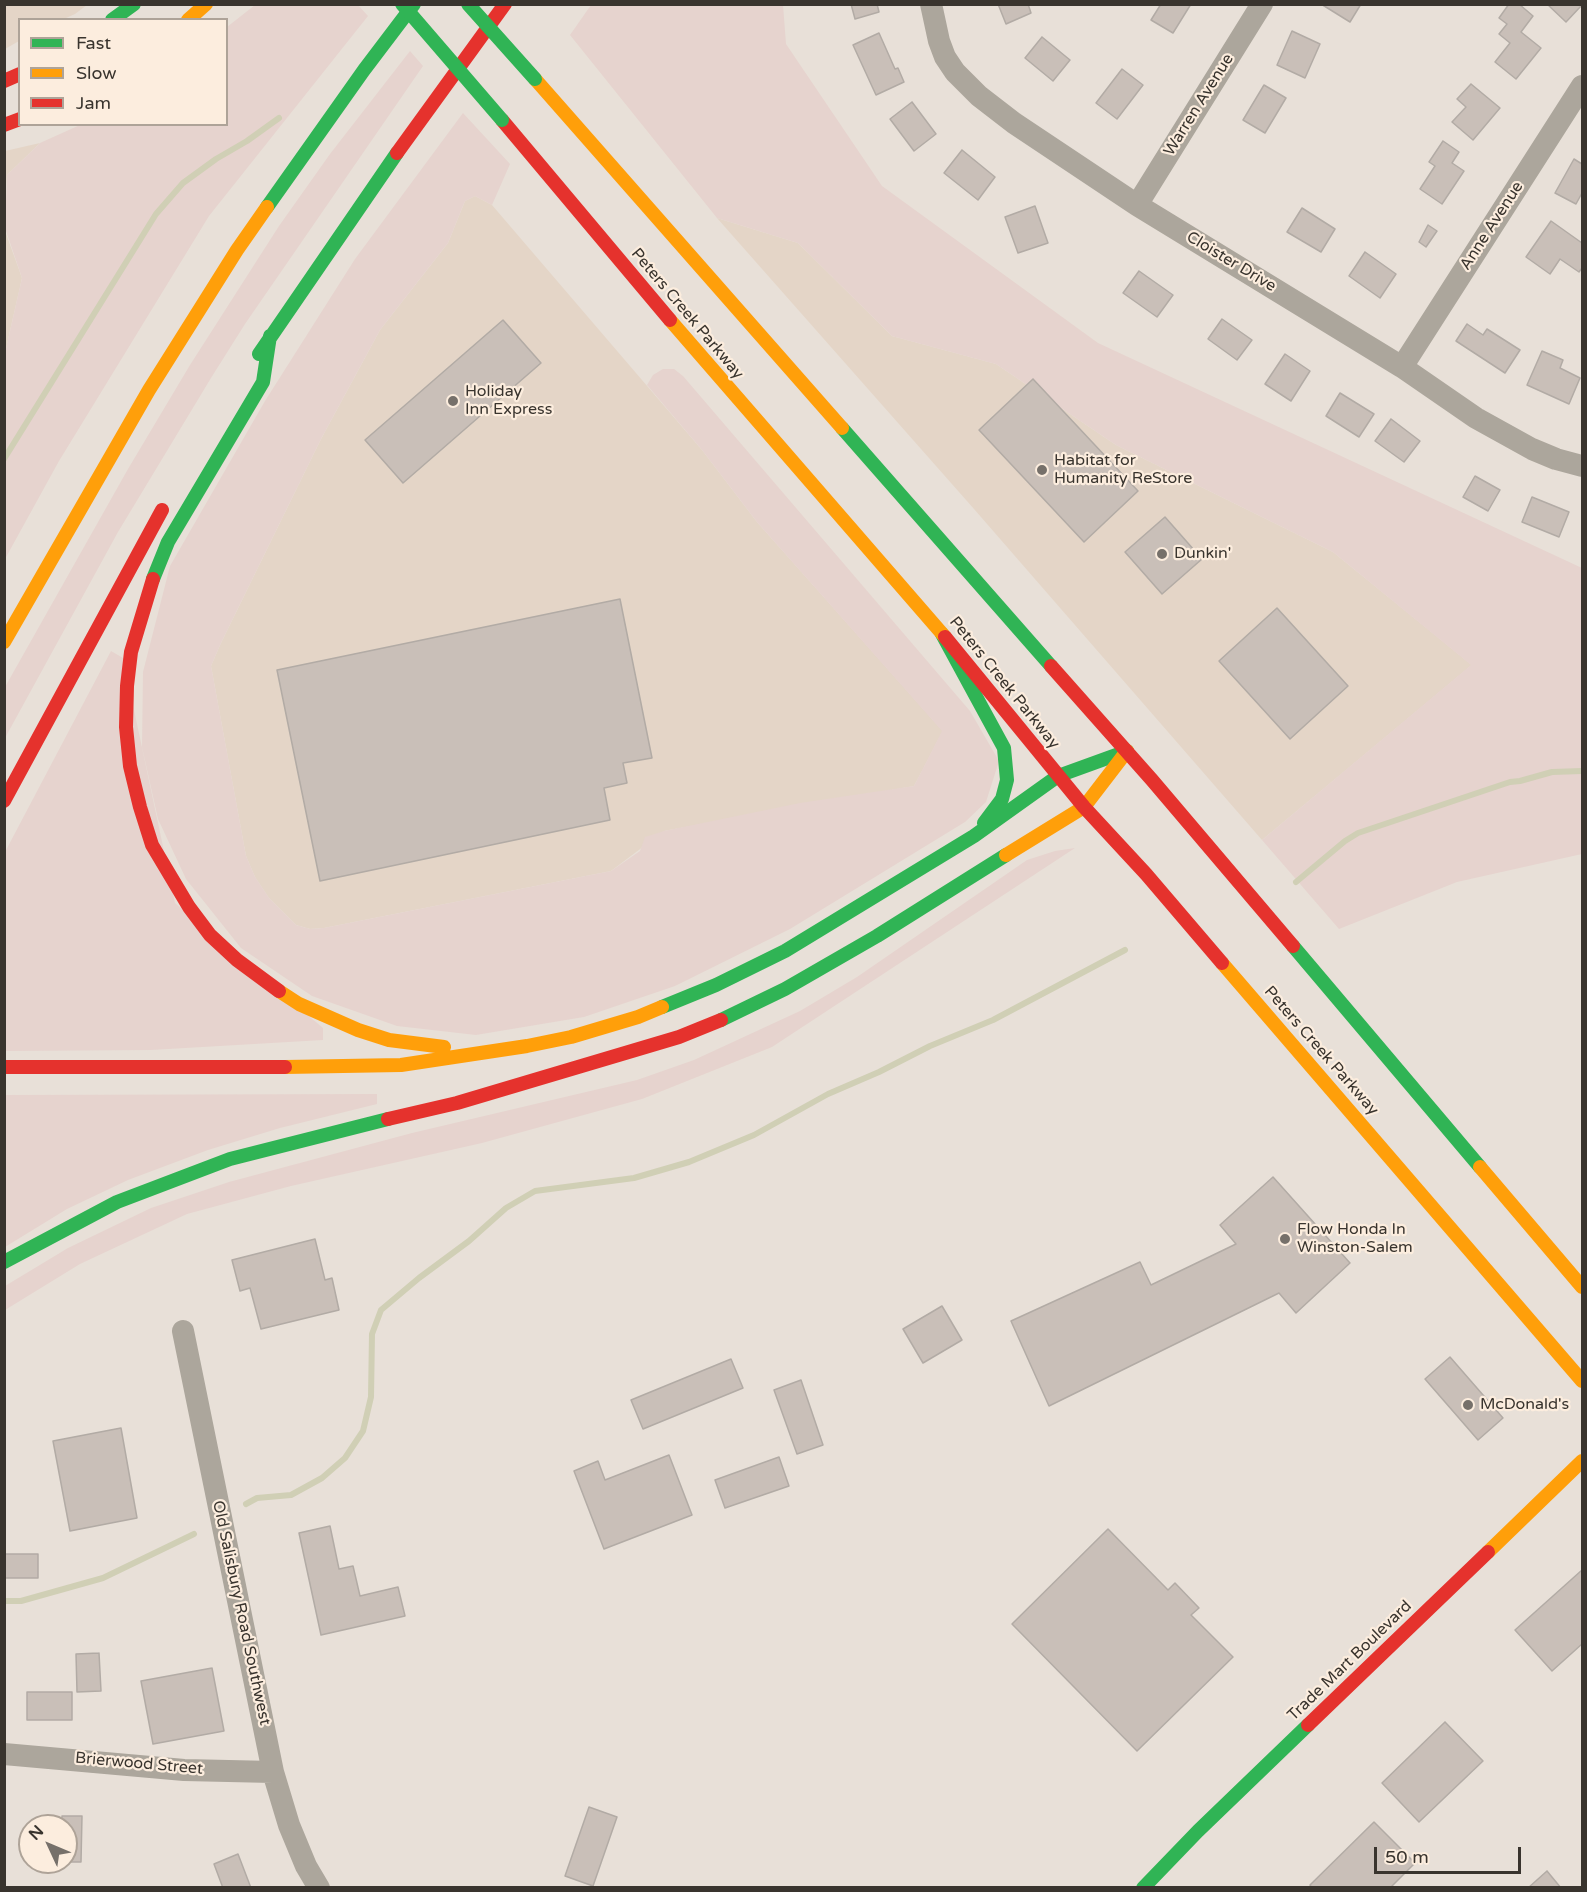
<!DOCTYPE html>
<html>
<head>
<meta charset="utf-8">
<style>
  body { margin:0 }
  #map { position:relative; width:1587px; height:1892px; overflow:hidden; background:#e8e0d8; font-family:"Varela Round",sans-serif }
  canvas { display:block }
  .frame { position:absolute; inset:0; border:6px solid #39342e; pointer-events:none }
  .legend { position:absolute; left:18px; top:18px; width:210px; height:108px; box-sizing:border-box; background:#fcedde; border:2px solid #aea398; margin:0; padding:8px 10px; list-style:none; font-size:18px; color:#39342e }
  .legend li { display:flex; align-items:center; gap:12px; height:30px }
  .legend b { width:30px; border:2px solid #aea398 }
  .north { position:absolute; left:18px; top:1814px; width:60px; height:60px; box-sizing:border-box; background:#fcedde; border:2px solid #aea398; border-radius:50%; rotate:314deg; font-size:16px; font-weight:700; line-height:24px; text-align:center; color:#39342e }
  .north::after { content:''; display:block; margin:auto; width:21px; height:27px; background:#76706a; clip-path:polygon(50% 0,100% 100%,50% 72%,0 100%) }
  .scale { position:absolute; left:1374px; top:1847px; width:147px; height:27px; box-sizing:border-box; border:3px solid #39342e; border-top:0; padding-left:8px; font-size:18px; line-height:21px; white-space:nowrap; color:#39342e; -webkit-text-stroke:4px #fcedde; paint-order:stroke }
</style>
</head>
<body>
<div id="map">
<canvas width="1587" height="1892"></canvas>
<div class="frame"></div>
<ul class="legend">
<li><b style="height:8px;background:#30b455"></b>Fast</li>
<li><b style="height:8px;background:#ff9f0a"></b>Slow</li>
<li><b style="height:8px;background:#e5322d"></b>Jam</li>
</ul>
<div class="north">N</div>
<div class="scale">50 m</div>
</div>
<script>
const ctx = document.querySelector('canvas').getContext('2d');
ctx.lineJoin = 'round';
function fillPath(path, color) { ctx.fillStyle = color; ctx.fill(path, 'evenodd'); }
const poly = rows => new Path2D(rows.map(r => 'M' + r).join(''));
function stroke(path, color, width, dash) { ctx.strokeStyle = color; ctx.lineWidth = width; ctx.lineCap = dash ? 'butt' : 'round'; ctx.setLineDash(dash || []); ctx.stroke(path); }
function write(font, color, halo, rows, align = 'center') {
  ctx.font = font + ' "Varela Round",sans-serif'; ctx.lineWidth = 4.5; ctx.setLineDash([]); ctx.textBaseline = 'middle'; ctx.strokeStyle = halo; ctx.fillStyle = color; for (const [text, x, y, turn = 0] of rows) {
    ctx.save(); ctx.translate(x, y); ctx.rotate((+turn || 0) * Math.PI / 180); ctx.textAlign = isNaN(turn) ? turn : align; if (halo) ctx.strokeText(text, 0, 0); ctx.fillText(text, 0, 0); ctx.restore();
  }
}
fillPath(poly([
  [5,4,87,4,87,5,75,14,64,19,20,20,19,41,5,49],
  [40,143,7,175,5,202,5,151],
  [475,196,492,205,702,450,757,522,943,731,914,786,664,831,611,871,324,928,310,929,296,925,269,898,255,877,246,856,211,666,220,645,321,439,380,330,448,243,465,201],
  [717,218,798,243,892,336,996,364,1116,445,1333,552,1472,665,1262,840,974,509],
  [4,228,22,278,5,353,4,353]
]), '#e4d5c7');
fillPath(poly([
  [255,5,358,5,368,16,209,216,59,461,5,559,5,353,22,278,5,228,7,175,40,143,80,125,226,124,227,27],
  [591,5,783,5,786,44,882,186,1098,343,1582,568,1582,854,1457,882,1339,929,1262,840,1471,665,1333,552,1116,445,996,364,892,336,798,243,717,218,570,35],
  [410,51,423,66,245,324,211,378,118,532,5,738,5,687,128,469,190,365,279,226,330,154],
  [463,113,510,164,492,205,475,196,465,201,448,243,380,330,321,439,220,645,211,666,246,856,255,877,269,898,296,925,310,929,324,928,611,871,640,851,645,837,664,831,800,803,914,786,942,731,757,522,702,450,647,385,653,375,663,369,674,369,683,376,970,711,999,761,986,802,965,822,790,929,675,986,584,1017,476,1035,397,1026,312,996,241,948,186,879,158,819,142,747,143,672,170,566,265,401,355,259],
  [111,651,123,658,175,903,323,1028,323,1040,151,1050,5,1051,5,852],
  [1075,848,772,1047,642,1099,482,1143,291,1186,187,1214,80,1264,5,1310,5,1286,68,1248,151,1208,229,1182,412,1133,637,1080,694,1060,800,1011,857,977,1027,860,1055,851],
  [377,1094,377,1104,280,1128,208,1150,128,1180,67,1209,5,1247,5,1095]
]), '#e6d3ce');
stroke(poly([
  [4,459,156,214,183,183,216,159,247,141,279,118],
  [1296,882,1345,841,1358,833,1510,782,1520,781,1552,772,1582,771],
  [246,1504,257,1498,291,1495,322,1478,345,1458,363,1431,371,1397,372,1334,381,1310,419,1278,469,1241,506,1208,535,1191,634,1178,689,1162,754,1135,828,1094,879,1072,930,1046,993,1020,1125,950],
  [4,1601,21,1601,103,1578,194,1534]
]), '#d0cfb5', 6);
const building = poly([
  [851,4,877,4,879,12,855,19,851,4],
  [998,4,1028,4,1031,13,1006,24,998,4],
  [1161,4,1191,4,1173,33,1151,20,1161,4],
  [1321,4,1361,4,1350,22,1321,4],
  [1509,4,1519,4,1533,16,1521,32,1541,48,1516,79,1495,62,1510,43,1499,34,1507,24,1499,18,1509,4],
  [1547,4,1582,4,1582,5,1566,22,1547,4],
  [1292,31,1320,44,1305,78,1277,65,1292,31],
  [879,33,895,69,898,68,904,82,876,95,853,45,879,33],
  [1042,37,1070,60,1053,81,1025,58,1042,37],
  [1122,69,1143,85,1117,119,1096,103,1122,69],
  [1471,84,1500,108,1473,140,1452,122,1466,107,1457,99,1471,84],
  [1264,85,1286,98,1265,133,1243,120,1264,85],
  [912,102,936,134,914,151,890,119,912,102],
  [1443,141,1459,152,1452,163,1464,171,1442,204,1420,189,1435,166,1429,162,1443,141],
  [962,150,995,177,978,200,944,173,962,150],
  [1574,159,1582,164,1582,193,1576,204,1555,193,1574,159],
  [1035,206,1048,243,1018,253,1005,217,1035,206],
  [1302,208,1335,229,1321,252,1287,232,1302,208],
  [1551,221,1582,243,1582,268,1579,272,1560,259,1550,274,1526,257,1551,221],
  [1428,225,1437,231,1426,247,1419,242,1428,225],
  [1365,252,1396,274,1380,298,1349,276,1365,252],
  [1139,271,1173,295,1157,317,1123,293,1139,271],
  [1222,319,1252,340,1237,360,1208,339,1222,319],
  [503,320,541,363,403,483,365,440,503,320],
  [1467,324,1483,335,1487,329,1520,350,1505,373,1456,341,1467,324],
  [1542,351,1563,360,1560,368,1580,378,1569,404,1527,385,1542,351],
  [1285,354,1310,371,1291,401,1265,384,1285,354],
  [1033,379,1138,491,1084,542,979,430,1033,379],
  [1340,393,1374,414,1359,437,1326,416,1340,393],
  [1391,419,1420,441,1404,462,1375,441,1391,419],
  [1475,476,1500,490,1488,511,1463,497,1475,476],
  [1532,497,1569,512,1559,537,1522,522,1532,497],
  [1165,517,1202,559,1162,594,1125,552,1165,517],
  [620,599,652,758,623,763,627,783,604,788,610,820,320,881,277,670,620,599],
  [1277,608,1348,686,1290,739,1219,661,1277,608],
  [1273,1177,1350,1263,1296,1313,1279,1293,1049,1406,1011,1321,1140,1262,1151,1285,1236,1244,1220,1225,1273,1177],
  [315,1239,325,1280,332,1278,339,1310,261,1329,250,1288,240,1291,232,1260,315,1239],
  [942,1306,962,1340,923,1363,903,1329,942,1306],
  [1450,1357,1503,1418,1478,1440,1425,1379,1450,1357],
  [731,1359,743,1388,643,1429,631,1400,731,1359],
  [801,1380,823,1445,797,1454,774,1390,801,1380],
  [121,1428,137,1518,70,1531,53,1441,121,1428],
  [669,1455,692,1515,604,1549,574,1471,598,1461,605,1480,669,1455],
  [779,1457,789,1486,725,1508,715,1480,779,1457],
  [330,1526,339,1569,353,1566,360,1596,398,1587,405,1616,321,1635,299,1533,330,1526],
  [1108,1529,1168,1590,1175,1583,1199,1608,1191,1615,1233,1657,1137,1751,1012,1624,1108,1529],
  [4,1554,38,1554,38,1578,4,1578,4,1554],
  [1582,1570,1582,1644,1552,1671,1515,1630,1582,1570],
  [99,1653,101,1691,77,1692,76,1654,99,1653],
  [212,1668,224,1731,153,1744,141,1681,212,1668],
  [27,1692,72,1692,72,1720,27,1720,27,1692],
  [1445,1722,1483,1761,1419,1822,1382,1783,1445,1722],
  [589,1807,617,1817,593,1886,565,1876,589,1807],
  [62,1816,82,1816,81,1862,66,1862,66,1826,62,1826,62,1816],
  [1374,1822,1415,1863,1390,1888,1312,1888,1310,1885,1374,1822],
  [238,1854,251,1888,223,1888,214,1864,238,1854],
  [1547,1871,1561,1888,1528,1888,1547,1871]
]);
fillPath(building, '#c9bfb8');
stroke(building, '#b2aba5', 1.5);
stroke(poly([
  [931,4,939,41,945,57,955,72,979,96,1014,123,1137,205,1402,367,1476,418,1532,449,1556,459,1582,466],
  [1137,205,1262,4],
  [1402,367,1582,86],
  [183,1331,273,1772,289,1825,306,1866,319,1888],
  [4,1754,184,1770,273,1772]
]), '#aca69c', 22);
stroke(poly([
  [112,20,134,4],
  [267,207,364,70,414,4],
  [259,354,397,153],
  [842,428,1051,666],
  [153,579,168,542,263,382,270,336],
  [942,634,1004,748,1007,780,1002,799,984,823],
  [1293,946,1480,1167],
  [662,1007,716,985,785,951,974,836,1058,776,1127,751],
  [721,1020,785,989,877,936,1006,855],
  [4,1262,117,1202,230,1159,388,1119],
  [1143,1888,1198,1831,1308,1725]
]), '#30b455', 14);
stroke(poly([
  [188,20,206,4],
  [535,79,842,428],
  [670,320,945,637],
  [4,642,149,390,237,250,267,207],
  [1006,855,1084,807,1127,751],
  [1222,963,1582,1381],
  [279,991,299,1004,358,1030,389,1040,444,1047],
  [285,1067,401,1065,527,1046,571,1037,638,1017,662,1007],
  [1480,1167,1582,1287],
  [1488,1552,1582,1461]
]), '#ff9f0a', 14);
stroke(poly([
  [4,81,20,74],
  [502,120,670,320],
  [4,125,20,119],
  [397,153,505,4],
  [153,579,131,652,127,686,126,727,130,766,140,807,152,845,189,907,210,935,237,960,279,991],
  [945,637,1084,807,1146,874,1222,963],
  [1051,666,1152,780,1293,946],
  [4,801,162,510],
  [4,1067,285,1067],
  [388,1119,457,1103,679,1037,721,1020],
  [1308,1725,1488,1552]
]), '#e5322d', 14);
stroke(poly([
  [402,4,502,120],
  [468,4,535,79]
]), '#30b455', 14);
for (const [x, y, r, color] of [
  [453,401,6,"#76706a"],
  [1042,470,6,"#76706a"],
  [1162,554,6,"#76706a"],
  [1285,1239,6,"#76706a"],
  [1468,1405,6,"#76706a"]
]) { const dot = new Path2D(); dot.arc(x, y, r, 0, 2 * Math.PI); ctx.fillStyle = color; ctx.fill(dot); stroke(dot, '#fcedde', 2); }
write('16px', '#39342e', '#fcedde', [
  ["Warren Avenue",1199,105,-58],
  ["Anne Avenue",1492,226,-57],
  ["Cloister Drive",1231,262,31],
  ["Peters Creek Parkway",687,314,50],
  ["Peters Creek Parkway",1004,683,51],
  ["Peters Creek Parkway",1321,1051,49],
  ["Old Salisbury Road Southwest",241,1613,78],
  ["Trade Mart Boulevard",1350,1661,-44],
  ["Brierwood Street",139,1764,5]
]);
write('16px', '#39342e', '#fcedde', [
  ["Holiday",465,392],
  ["Inn Express",465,410],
  ["Habitat for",1054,461],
  ["Humanity ReStore",1054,479],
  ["Dunkin'",1174,554],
  ["Flow Honda In",1297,1230],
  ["Winston-Salem",1297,1248],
  ["McDonald's",1480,1405]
], 'left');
</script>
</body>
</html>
